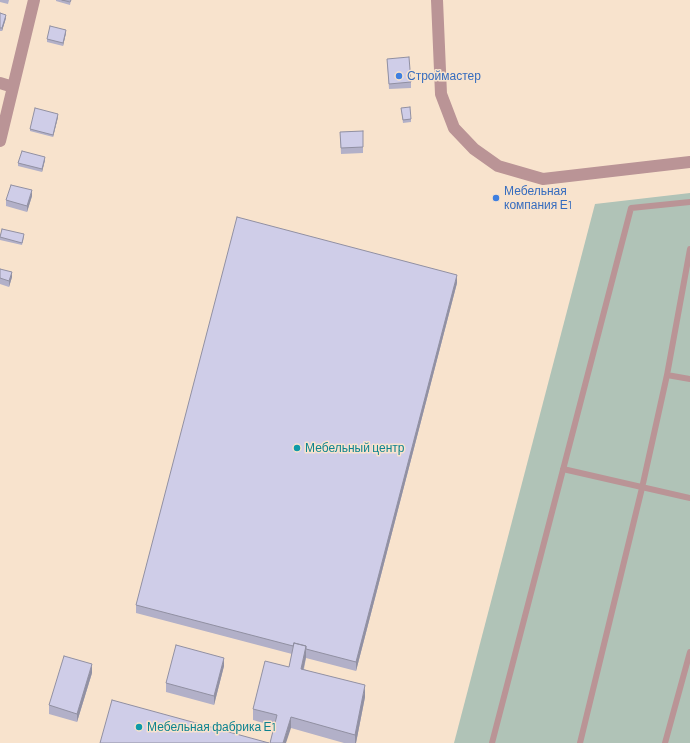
<!DOCTYPE html>
<html>
<head>
<meta charset="utf-8">
<style>
  body { margin:0 }
  canvas { display:block; background:#f8e3cd }
</style>
</head>
<body>
<canvas width="690" height="743"></canvas>
<script>
const ctx = document.querySelector('canvas').getContext('2d');
ctx.lineJoin = 'round';
function fillPath(path, color) { ctx.fillStyle = color; ctx.fill(path, 'evenodd'); }
const poly = rows => new Path2D(rows.map(r => 'M' + r).join(''));
function stroke(path, color, width, dash) { ctx.strokeStyle = color; ctx.lineWidth = width; ctx.lineCap = dash ? 'butt' : 'round'; ctx.setLineDash(dash || []); ctx.stroke(path); }
function write(font, color, halo, rows, align = 'center') {
  ctx.font = font + ' Barlow,sans-serif'; ctx.lineWidth = 3; ctx.setLineDash([]); ctx.textBaseline = 'middle'; ctx.strokeStyle = halo; ctx.fillStyle = color; for (const [text, x, y, turn = 0] of rows) {
    ctx.save(); ctx.translate(x, y); ctx.rotate((+turn || 0) * Math.PI / 180); ctx.textAlign = isNaN(turn) ? turn : align; if (halo) ctx.strokeText(text, 0, 0); ctx.fillText(text, 0, 0); ctx.restore();
  }
}
fillPath(poly([
  [690,193,690,743,454,743,595,204]
]), '#b0c3b7');
stroke(poly([
  [667,375,690,379],
  [563,469,690,498],
  [492,743,631,208,690,202],
  [580,743,642,488,667,375,690,249],
  [665,743,690,652]
]), '#ba9496', 6);
stroke(poly([
  [0,83,13,87],
  [0,141,34,0]
]), '#ba9496', 12);
stroke(poly([
  [437,0,441,94,454,128,474,149,498,166,543,179,690,162]
]), '#ba9496', 12);
fillPath(poly([
  [0,0,9,0,8,4,0,2],
  [56,0,71,0,70,5,56,1],
  [0,13,6,18,2,31,0,31],
  [66,33,63,46,47,42,47,39],
  [387,59,411,82,411,88,389,89],
  [401,108,411,119,411,122,403,123],
  [58,117,53,137,30,131,30,129],
  [363,131,363,153,341,154,340,132],
  [45,160,42,172,18,166,18,163],
  [32,196,27,212,6,206,6,200],
  [0,237,24,237,22,245,0,240],
  [0,269,12,277,9,287,0,284],
  [457,283,356,671,306,658,304,669,365,697,356,743,344,743,291,728,274,726,253,720,253,709,289,667,292,654,136,613,136,605],
  [224,666,214,705,166,692,166,683],
  [92,673,77,722,49,714,49,705]
]), '#b2b0c8');
fillPath(poly([
  [6,15,6,18,2,31,2,28],
  [66,30,66,33,63,46,63,43],
  [58,114,58,117,53,137,53,135],
  [45,157,45,160,42,172,42,169],
  [32,190,32,196,27,212,27,206],
  [12,272,12,277,9,287,9,281],
  [457,275,457,283,356,671,356,662],
  [306,646,306,657,301,680,301,669],
  [224,658,224,666,214,705,214,696],
  [92,664,92,673,77,722,77,714],
  [365,685,365,697,356,743,355,743,355,735],
  [291,717,291,728,286,743,283,743]
]), '#9190a2');
const building = poly([
  [62,0,71,0,70,2,62,0],
  [0,13,6,15,2,28,0,28,0,13],
  [50,26,66,30,63,43,47,39,50,26],
  [409,57,411,82,389,84,387,59,409,57],
  [410,107,411,119,403,120,401,108,410,107],
  [35,108,58,114,53,135,30,129,35,108],
  [363,131,363,147,341,148,340,132,363,131],
  [22,151,45,157,42,169,18,163,22,151],
  [11,185,32,190,27,206,6,200,11,185],
  [237,217,457,275,356,662,306,649,306,646,294,643,293,646,136,605,237,217],
  [2,229,24,234,22,243,0,237,2,229],
  [0,269,12,272,9,281,0,278,0,269],
  [294,643,306,646,301,669,365,685,355,735,291,717,283,743,270,743,277,715,253,709,265,661,289,667,294,643],
  [176,645,224,658,214,696,166,683,176,645],
  [64,656,92,664,77,714,49,705,64,656],
  [112,700,269,743,100,743,112,700]
]);
fillPath(building, '#cfcde8');
stroke(building, '#9190a2', 1);
for (const [x, y, r, color] of [
  [399,76,4,"#3f7fe0"],
  [496,198,4,"#3f7fe0"],
  [297,448,4,"#0f9aa8"],
  [139,727,4,"#0f9aa8"]
]) { const dot = new Path2D(); dot.arc(x, y, r, 0, 2 * Math.PI); ctx.fillStyle = color; ctx.fill(dot); stroke(dot, '#f8e3cd', 1.5); }
write('12px', '#366cbe', '#f8e3cd', [
  ["Строймастер",407,76],
  ["Мебельная",504,191],
  ["компания Е1",504,205]
], 'left');
write('12px', '#0d838f', '#f8e3cd', [
  ["Мебельный центр",305,448],
  ["Мебельная фабрика Е1",147,727]
], 'left');
</script>
</body>
</html>
